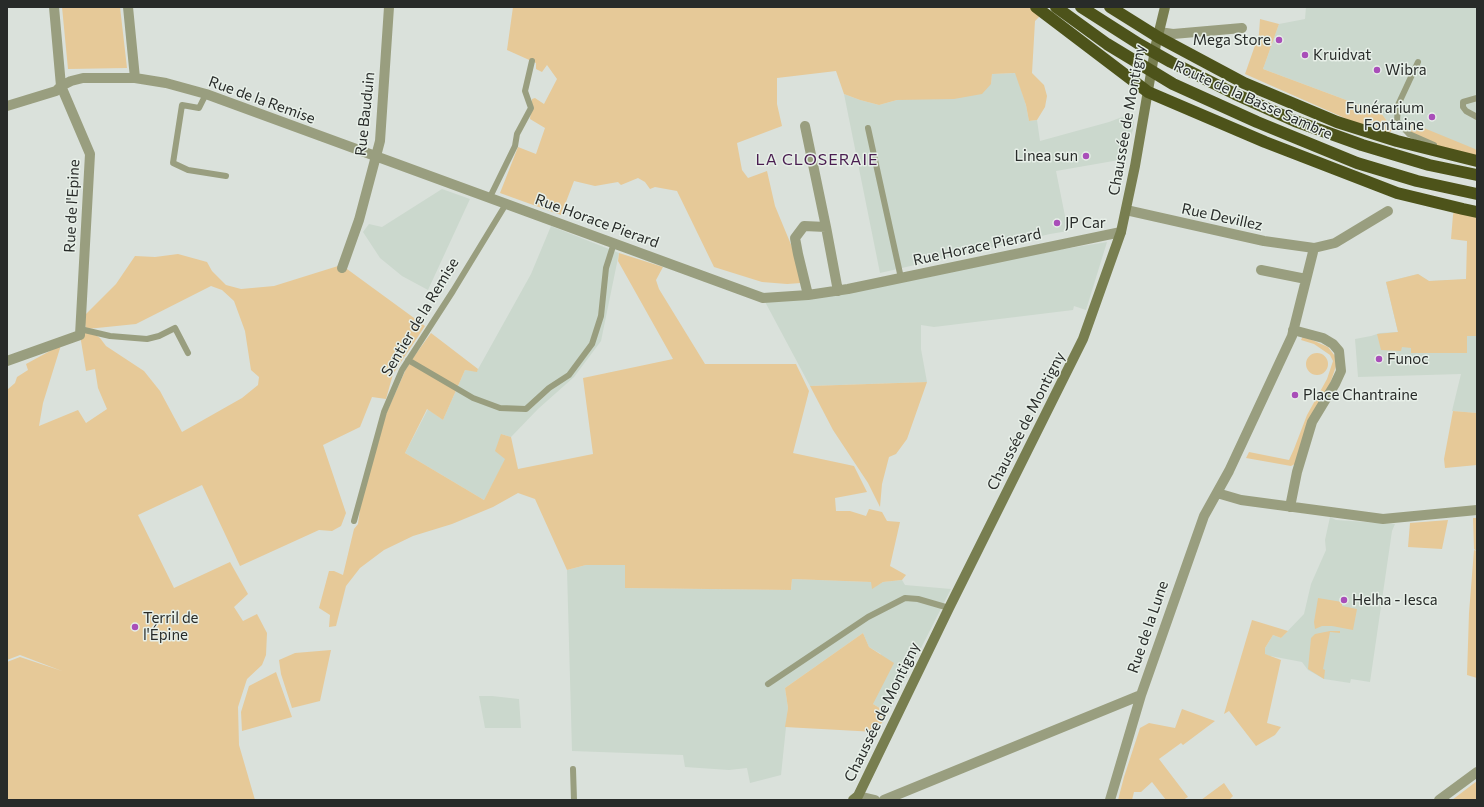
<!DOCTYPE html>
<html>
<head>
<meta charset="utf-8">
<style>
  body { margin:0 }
  #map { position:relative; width:1484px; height:807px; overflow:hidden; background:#dae1db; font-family:Commissioner,sans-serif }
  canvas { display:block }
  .frame { position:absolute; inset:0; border:8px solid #282b29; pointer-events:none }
</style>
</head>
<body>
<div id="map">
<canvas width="1484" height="807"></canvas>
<div class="frame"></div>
</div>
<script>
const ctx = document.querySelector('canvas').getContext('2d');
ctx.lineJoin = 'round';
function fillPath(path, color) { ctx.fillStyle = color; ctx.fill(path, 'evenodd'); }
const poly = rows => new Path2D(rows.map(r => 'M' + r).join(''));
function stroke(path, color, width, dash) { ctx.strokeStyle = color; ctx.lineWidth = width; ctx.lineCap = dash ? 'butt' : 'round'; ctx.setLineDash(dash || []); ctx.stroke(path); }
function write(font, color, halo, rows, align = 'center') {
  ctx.font = font + ' Commissioner,sans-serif'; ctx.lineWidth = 3; ctx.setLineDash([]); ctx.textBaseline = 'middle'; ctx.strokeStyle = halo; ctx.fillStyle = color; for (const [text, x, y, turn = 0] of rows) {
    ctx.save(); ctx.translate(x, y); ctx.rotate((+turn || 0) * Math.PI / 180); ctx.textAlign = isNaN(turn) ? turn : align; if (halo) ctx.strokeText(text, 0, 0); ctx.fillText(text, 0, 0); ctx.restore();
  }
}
fillPath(poly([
  [1306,7,1477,7,1477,159,1432,144,1393,129,1381,113,1263,69,1279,24,1305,19],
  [1016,73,1026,105,1029,121,1037,120,1040,141,1109,122,1130,114,1134,122,1133,130,1129,140,1126,160,1119,160,1056,171,1068,231,1050,234,880,273,844,94,860,100,879,105,897,100,991,84,992,74],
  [442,189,470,199,428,290,402,276,380,258,363,232,369,224,382,227],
  [551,226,619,253,601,341,574,377,538,409,511,437,501,434,506,459,484,500,405,453,428,409,443,420,465,370,477,371,531,274],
  [1107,242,1086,310,1074,306,1073,310,934,327,921,325,921,349,927,382,810,386,763,298],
  [1418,274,1429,281,1477,279,1477,413,1452,411,1461,374,1358,377,1355,339,1371,336,1380,333,1398,332,1386,282],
  [1330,517,1336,520,1395,524,1392,531,1370,682,1351,679,1350,683,1324,679,1308,670,1302,662,1265,655,1265,648,1273,635,1281,638,1304,614,1311,584,1326,550,1325,540],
  [586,565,626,565,626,588,791,590,792,579,872,582,872,588,883,582,902,580,905,585,951,589,888,713,873,704,881,654,869,647,863,633,785,688,788,708,781,775,750,783,747,768,729,770,685,767,683,755,572,751,567,570],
  [479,696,492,696,519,699,521,728,485,728]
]), '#cbd8cd');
fillPath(poly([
  [62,7,120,7,127,68,68,69],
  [513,7,1031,7,1041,15,1035,21,1032,73,1044,85,1047,96,1045,107,1037,120,1029,121,1026,105,1015,73,992,74,991,84,982,94,954,99,897,100,879,105,860,100,844,94,836,71,777,78,777,104,782,126,737,143,742,170,748,178,767,171,775,206,792,247,801,283,787,284,762,282,714,267,677,191,655,187,650,189,645,182,638,178,621,185,618,182,595,186,574,181,561,215,500,193,518,147,536,154,545,128,530,119,532,99,535,98,544,104,557,79,547,65,542,72,536,69,536,63,507,50],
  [1260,19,1279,24,1263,69,1381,113,1393,129,1388,134,1365,127,1245,74,1259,34],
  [1405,122,1419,126,1475,149,1477,151,1477,156,1461,155,1412,135,1405,127],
  [1454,211,1477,215,1477,336,1467,336,1467,353,1411,353,1411,348,1402,347,1401,351,1381,350,1377,334,1398,332,1386,282,1418,274,1429,281,1466,279,1467,241,1451,239,1453,215],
  [619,253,663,267,656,280,659,289,705,364,796,364,809,391,793,453,854,466,867,492,835,498,836,511,850,511,866,516,869,509,882,512,887,521,900,522,890,566,906,575,902,580,883,582,872,589,871,582,792,579,791,590,625,588,625,565,586,565,567,570,535,499,518,493,493,507,452,524,413,536,384,550,360,568,346,586,336,626,329,627,330,615,319,608,329,571,334,571,343,575,354,529,358,524,361,502,386,414,406,369,415,355,431,333,478,369,477,372,465,370,443,420,427,409,405,453,484,500,505,459,495,451,501,434,511,437,518,469,593,454,583,378,673,359,618,261],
  [178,254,207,262,212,271,226,285,241,289,274,286,338,266,347,269,425,326,393,374,386,399,372,397,360,427,323,445,346,513,341,526,332,531,319,530,240,566,202,485,138,515,174,588,230,562,248,594,234,607,243,621,257,614,267,633,266,655,262,665,247,679,238,707,239,745,255,800,7,800,7,662,20,657,62,671,20,655,7,660,7,390,15,383,17,377,28,370,26,364,61,345,43,403,39,426,78,410,86,423,107,409,98,388,95,369,86,371,80,335,86,329,84,316,116,284,135,256,155,257],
  [211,286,222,290,234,301,245,331,251,370,259,377,258,385,242,398,182,432,160,391,144,371,106,346,100,338,87,329,136,324],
  [1303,336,1328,347,1338,360,1331,381,1295,464,1291,466,1246,458,1249,452,1289,460,1294,449,1307,415,1327,379,1333,361,1330,355,1314,344,1301,340],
  '1306 364a11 11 0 1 1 22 0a11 11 0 1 1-22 0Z',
  [927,382,907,439,896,454,889,457,882,484,880,507,868,483,833,430,810,386],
  [1453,411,1477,413,1477,465,1445,468,1444,459],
  [1473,518,1477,518,1477,678,1467,675,1469,613,1474,550,1477,551,1474,549],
  [1448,520,1442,549,1408,547,1410,523],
  [1318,598,1342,602,1342,606,1357,609,1353,630,1332,626,1322,626,1315,629,1314,622],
  [1252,620,1288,631,1281,638,1273,635,1265,648,1265,654,1281,660,1267,723,1281,727,1275,735,1256,746,1229,711,1224,714],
  [1330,631,1340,631,1340,633,1330,632,1323,669,1325,670,1324,679,1308,669,1311,638,1315,634],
  [863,633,869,647,894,663,873,704,888,713,876,732,785,727,788,708,785,688],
  [331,650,320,701,292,708,281,674,279,660,295,653],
  [276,672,292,717,242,731,241,712,249,686],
  [1182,709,1215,721,1183,745,1181,743,1159,759,1188,797,1183,800,1166,800,1152,782,1141,792,1134,792,1132,800,1118,800,1124,777,1140,728,1149,723,1175,728],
  [1477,781,1477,800,1452,800],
  [1224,783,1233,796,1229,800,1201,800]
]), '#e6c998');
stroke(poly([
  [1418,62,1398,105,1397,121,1409,134,1434,145],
  [206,94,199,108,182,105,173,163,188,170,226,176],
  [1477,98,1463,102,1463,107,1466,111,1477,117],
  [868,128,901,278],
  [490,197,515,146,517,134,531,108,525,91,532,61],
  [80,329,110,336,147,339,159,336,175,328,188,353],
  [408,360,473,398,500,408,526,409,549,388,569,375,592,344,601,316,606,268,614,243],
  [354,521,384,412,402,370,453,291,506,204],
  [768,684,868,617,905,598,918,599,949,608],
  [573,769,574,800]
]), '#999e7f', 6);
stroke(poly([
  [128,7,135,78],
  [1159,32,1173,34,1242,28],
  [7,106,56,91,61,86,71,81,83,78,135,78,166,83,206,94,763,298,808,295,848,289,1121,232],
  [805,126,826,227,804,226,795,238,798,254,808,295],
  [1126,210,1264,241,1314,248,1335,243,1388,211],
  [826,227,838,291],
  [342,268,359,220,380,141,389,7],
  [1261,270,1306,279],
  [7,361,80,335,90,154,61,86,54,7],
  [1217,493,1241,500,1383,519,1477,510],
  [1290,507,1297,472,1312,422,1335,384,1341,371,1339,351,1333,344,1323,338,1293,330],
  [858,796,875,800],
  [884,800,1141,695,1204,516,1229,471,1292,336,1314,248],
  [1110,800,1141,695],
  [1439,800,1477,772]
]), '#999e7f', 10);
stroke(poly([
  [853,800,858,796,949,608,1083,339,1121,232,1135,166,1156,44,1165,7]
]), '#787e50', 10);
stroke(poly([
  [1036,7,1148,92,1265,142,1397,193,1463,209,1477,212],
  [1056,7,1107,44,1173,84,1257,122,1357,163,1417,181,1477,194],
  [1081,7,1139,44,1171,62,1235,94,1295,121,1362,145,1429,165,1477,175],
  [1110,7,1158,37,1244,83,1337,122,1397,141,1477,161]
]), '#4d531a', 12);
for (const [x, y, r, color] of [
  [1279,40,4,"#a94eb9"],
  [1305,55,4,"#a94eb9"],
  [1377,70,4,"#a94eb9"],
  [1432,117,4,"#a94eb9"],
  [1086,156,4,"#a94eb9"],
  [1057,223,4,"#a94eb9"],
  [1379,359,4,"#a94eb9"],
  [1295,395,4,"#a94eb9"],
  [1344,600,4,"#a94eb9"],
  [135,627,4,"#a94eb9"]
]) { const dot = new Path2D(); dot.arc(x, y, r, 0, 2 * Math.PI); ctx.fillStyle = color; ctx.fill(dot); stroke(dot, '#e7efe8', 1.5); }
write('15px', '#282b29', '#e7efe8', [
  ["Mega Store",1271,40,"right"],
  ["Kruidvat",1313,55],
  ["Wibra",1385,70],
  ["Funérarium",1424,108,"right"],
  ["Fontaine",1424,125,"right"],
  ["Linea sun",1078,156,"right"],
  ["JP Car",1065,223],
  ["Funoc",1387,359],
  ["Place Chantraine",1303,395],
  ["Helha - Iesca",1352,600],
  ["Terril de",143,618],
  ["l'Épine",143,635]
], 'left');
write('15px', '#282b29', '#e7efe8', [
  ["Rue de la Remise",262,100,20],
  ["Route de la Basse Sambre",1253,100,24],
  ["Rue Bauduin",365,114,-84],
  ["Chaussée de Montigny",1127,120,-80],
  ["Rue de l'Epine",72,206,-87],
  ["Rue Devillez",1222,217,12],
  ["Rue Horace Pierard",597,221,20],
  ["Rue Horace Pierard",977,247,-12],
  ["Sentier de la Remise",420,317,-59],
  ["Chaussée de Montigny",1026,421,-63],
  ["Rue de la Lune",1148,627,-71],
  ["Chaussée de Montigny",882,712,-64]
]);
ctx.letterSpacing = '1px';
write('16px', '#491d50', '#e7efe8', [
  ["LA CLOSERAIE",817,160]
]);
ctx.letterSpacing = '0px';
</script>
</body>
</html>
